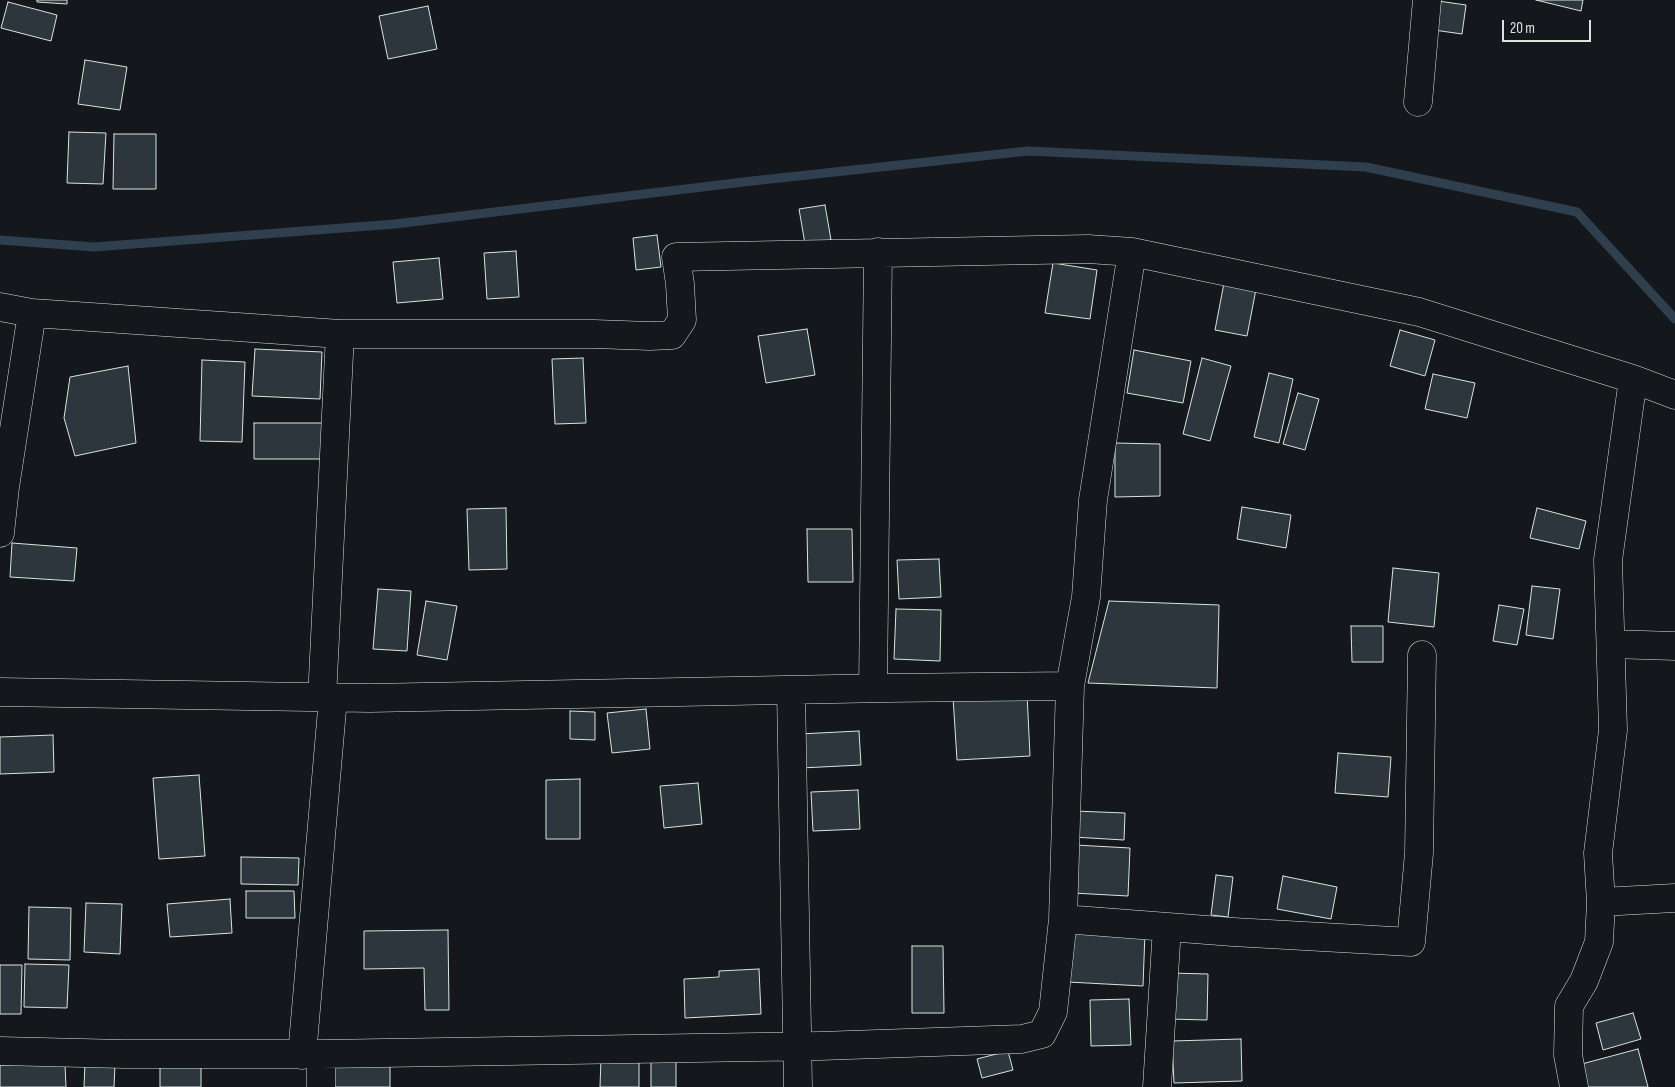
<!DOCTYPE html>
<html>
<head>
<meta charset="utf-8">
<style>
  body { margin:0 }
  #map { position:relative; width:1675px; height:1087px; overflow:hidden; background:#14181c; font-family:"Sofia Sans Condensed",sans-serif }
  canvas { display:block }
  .scale { position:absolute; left:1502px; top:20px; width:89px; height:22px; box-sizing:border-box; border:2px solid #d8e6dc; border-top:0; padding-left:6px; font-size:15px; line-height:18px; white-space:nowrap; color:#d8e6dc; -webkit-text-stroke:4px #14181c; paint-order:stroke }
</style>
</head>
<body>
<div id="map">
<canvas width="1675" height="1087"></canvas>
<div class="scale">20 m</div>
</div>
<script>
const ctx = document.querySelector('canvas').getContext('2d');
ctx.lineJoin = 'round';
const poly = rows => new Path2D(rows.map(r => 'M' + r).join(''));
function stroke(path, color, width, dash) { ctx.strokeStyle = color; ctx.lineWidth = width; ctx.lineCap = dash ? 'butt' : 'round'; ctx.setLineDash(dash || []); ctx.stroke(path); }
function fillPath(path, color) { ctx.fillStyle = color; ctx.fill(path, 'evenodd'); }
stroke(poly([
  [0,240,94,247,395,224,752,181,1028,151,1366,167,1577,212,1675,319]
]), '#2f3f4d', 9);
const building = poly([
  [37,0,67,0,67,4,37,2,37,0],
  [1536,0,1583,0,1581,11,1536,0],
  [1438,1,1466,5,1462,34,1434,30,1438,1],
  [8,2,57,15,51,41,1,28,8,2],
  [428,6,437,49,388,59,379,16,428,6],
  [85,60,127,67,120,110,78,104,85,60],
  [69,132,106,133,103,184,67,183,69,132],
  [114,134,156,134,156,189,113,189,114,134],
  [825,205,831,240,805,244,799,209,825,205],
  [657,235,661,267,636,270,633,238,657,235],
  [516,251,519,297,487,299,484,253,516,251],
  [439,258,443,299,397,303,393,262,439,258],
  [1053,263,1097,270,1090,319,1045,313,1053,263],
  [1225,278,1257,284,1247,336,1215,330,1225,278],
  [807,329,815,375,766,383,758,336,807,329],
  [1400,330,1435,340,1425,376,1390,366,1400,330],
  [255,349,322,352,320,399,252,396,255,349],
  [1134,350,1191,361,1183,403,1127,393,1134,350],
  [583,358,586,423,555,424,552,359,583,358],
  [1202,358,1231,366,1210,441,1183,434,1202,358],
  [202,360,245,362,242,442,200,441,202,360],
  [128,366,136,443,75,456,64,418,70,377,128,366],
  [1269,373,1293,379,1279,443,1254,437,1269,373],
  [1433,374,1475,383,1467,418,1425,409,1433,374],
  [1298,393,1319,399,1305,450,1283,444,1298,393],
  [254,423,322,423,322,459,254,459,254,423],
  [1115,443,1160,444,1160,496,1115,497,1115,443],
  [1242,507,1291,515,1286,548,1237,539,1242,507],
  [506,508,507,569,469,570,467,509,506,508],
  [1537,508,1586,521,1579,549,1530,538,1537,508],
  [807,529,852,529,853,582,808,582,807,529],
  [12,543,77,548,74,581,10,577,12,543],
  [939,559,941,597,899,599,897,560,939,559],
  [1393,568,1439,573,1434,627,1388,622,1393,568],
  [1532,586,1560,589,1553,639,1526,635,1532,586],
  [378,589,411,591,407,651,373,649,378,589],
  [426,601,457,606,447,660,417,655,426,601],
  [1109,601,1219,605,1217,688,1088,683,1109,601],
  [1499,605,1524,609,1517,645,1493,641,1499,605],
  [896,609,941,610,940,661,894,659,896,609],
  [1351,626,1383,626,1383,662,1352,662,1351,626],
  [1027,693,1030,756,957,760,953,697,1027,693],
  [646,709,650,749,612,753,607,713,646,709],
  [570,711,595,712,595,740,570,739,570,711],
  [859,731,861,765,801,768,799,734,859,731],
  [53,735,54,772,0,774,0,737,53,735],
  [1338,753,1391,757,1388,797,1335,793,1338,753],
  [199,775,205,856,159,859,153,778,199,775],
  [580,779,580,839,546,839,546,780,580,779],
  [698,783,702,824,664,828,660,786,698,783],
  [858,790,860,829,813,831,811,792,858,790],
  [1074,811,1125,813,1124,840,1073,837,1074,811],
  [1075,845,1130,848,1128,896,1073,893,1075,845],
  [241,857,299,858,298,885,241,884,241,857],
  [1216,875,1233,877,1228,917,1211,915,1216,875],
  [1283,876,1337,887,1331,919,1277,909,1283,876],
  [246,891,294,891,295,918,246,918,246,891],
  [230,899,232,933,170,937,167,904,230,899],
  [86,903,122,904,120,954,84,952,86,903],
  [29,907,71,908,70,960,28,959,29,907],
  [1071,929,1145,932,1143,986,1068,982,1071,929],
  [448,930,449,1010,425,1010,424,968,364,969,364,931,448,930],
  [912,946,943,946,944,1013,912,1013,912,946],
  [25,964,69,965,67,1008,24,1007,25,964],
  [0,965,22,965,21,1014,0,1014,0,965],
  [759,969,761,1014,685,1018,684,979,719,977,719,971,759,969],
  [1170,973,1208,974,1207,1020,1169,1019,1170,973],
  [1129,999,1131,1045,1091,1046,1090,1000,1129,999],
  [1633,1013,1641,1039,1603,1050,1596,1023,1633,1013],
  [1241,1039,1242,1081,1174,1083,1172,1041,1241,1039],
  [1638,1049,1648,1087,1583,1087,1578,1065,1638,1049],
  [1008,1051,1013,1070,982,1078,977,1059,1008,1051],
  [651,1057,676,1057,676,1087,651,1087,651,1057],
  [601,1059,639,1060,639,1087,600,1087,601,1059],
  [160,1061,201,1061,201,1087,160,1087,160,1061],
  [85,1063,115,1064,114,1087,84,1087,85,1063],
  [65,1064,66,1087,0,1087,0,1065,65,1064],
  [390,1065,390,1087,331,1087,331,1066,390,1065]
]);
fillPath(building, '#2c363c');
stroke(building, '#d8e6dc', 1);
const minor = poly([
  [1418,102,1427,0],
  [0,307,32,313,5,487,0,533],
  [32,313,340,334,594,334,650,336,672,335,682,320,680,284,676,257,1088,249,1132,252],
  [1611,644,1675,646],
  [873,688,878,252],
  [791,690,798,1087],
  [0,692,370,698,887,688,1070,686,1086,597,1093,500,1132,252,1419,312,1633,379,1675,395],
  [322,698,340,334],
  [1601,902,1675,898],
  [1063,919,1233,932,1411,942,1419,853,1422,655],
  [0,1051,124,1054,321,1054,820,1046,1022,1039,1042,1034,1053,1012,1063,919,1070,686],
  [321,1054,321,1087],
  [302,1055,333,698],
  [1157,1087,1167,927],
  [1574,1087,1568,1055,1569,1006,1584,981,1599,942,1601,902,1598,853,1613,730,1608,560,1633,379]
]);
stroke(minor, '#d8e6dc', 29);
stroke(minor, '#14181c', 28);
</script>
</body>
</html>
